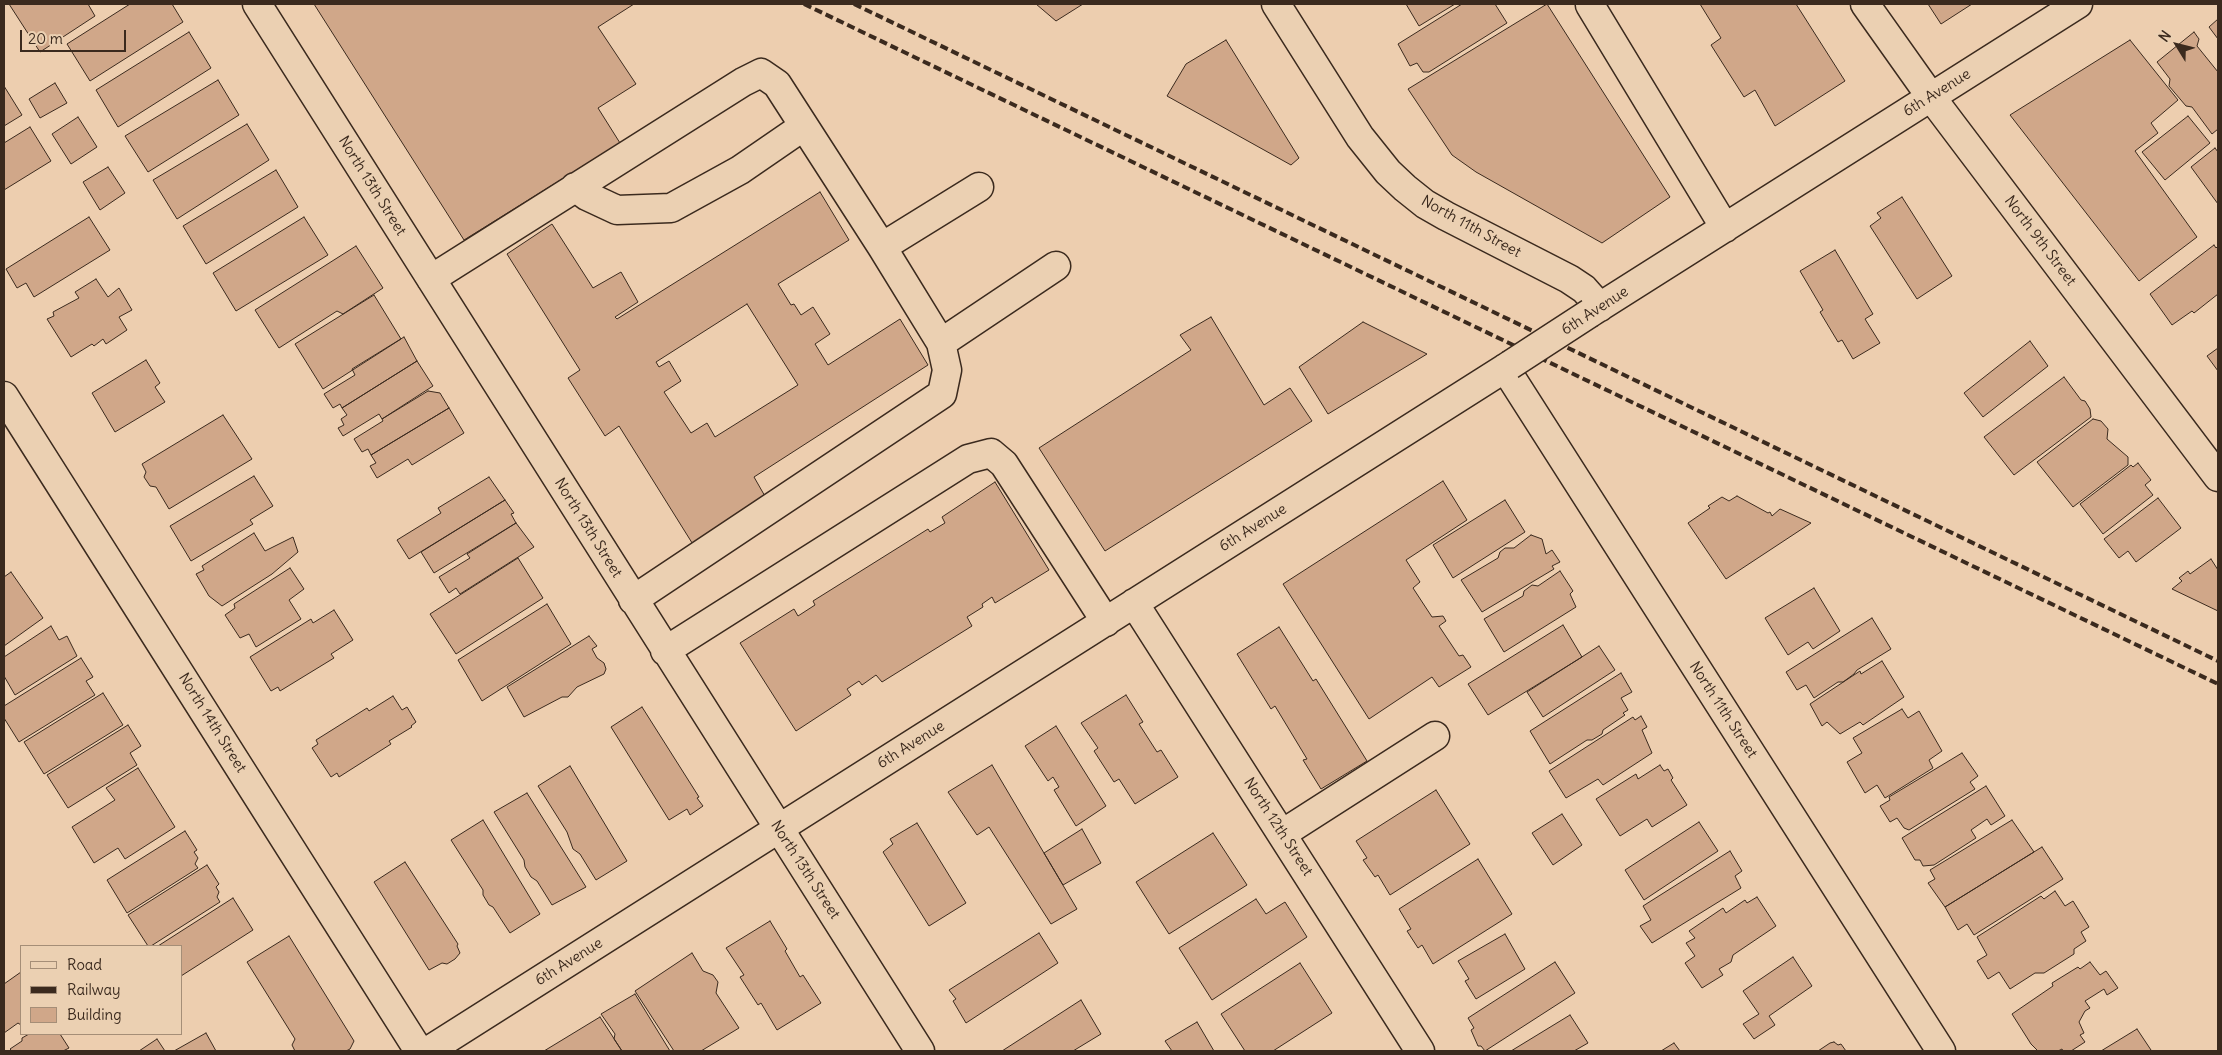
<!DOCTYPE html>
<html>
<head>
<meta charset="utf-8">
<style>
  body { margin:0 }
  #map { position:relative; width:2222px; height:1055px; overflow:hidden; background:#edceaf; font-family:Delius,sans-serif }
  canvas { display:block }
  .frame { position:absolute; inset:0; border:5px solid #3b2a1e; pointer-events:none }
  .legend { position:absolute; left:20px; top:945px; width:162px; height:90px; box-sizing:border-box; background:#ebd0b2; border:1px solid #a58e77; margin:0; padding:6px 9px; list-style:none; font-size:15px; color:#3b2a1e }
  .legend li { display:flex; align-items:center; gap:10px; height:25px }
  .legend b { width:25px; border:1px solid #a58e77 }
  .north { position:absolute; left:2152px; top:20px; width:50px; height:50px; -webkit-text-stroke:4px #ebd0b2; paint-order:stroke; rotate:306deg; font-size:14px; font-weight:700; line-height:20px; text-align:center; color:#3b2a1e }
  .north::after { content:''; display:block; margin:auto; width:18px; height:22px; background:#3b2a1e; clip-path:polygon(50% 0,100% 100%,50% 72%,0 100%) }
  .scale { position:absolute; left:20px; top:30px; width:106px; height:22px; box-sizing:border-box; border:2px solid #3b2a1e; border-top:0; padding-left:6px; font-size:15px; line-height:18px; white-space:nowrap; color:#3b2a1e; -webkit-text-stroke:4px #ebd0b2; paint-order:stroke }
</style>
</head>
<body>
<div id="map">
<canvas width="2222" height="1055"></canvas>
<div class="frame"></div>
<ul class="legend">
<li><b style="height:6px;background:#ebd0b2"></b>Road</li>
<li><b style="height:6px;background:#3b2a1e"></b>Railway</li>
<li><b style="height:14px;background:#d0a789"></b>Building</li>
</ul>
<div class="north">N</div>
<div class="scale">20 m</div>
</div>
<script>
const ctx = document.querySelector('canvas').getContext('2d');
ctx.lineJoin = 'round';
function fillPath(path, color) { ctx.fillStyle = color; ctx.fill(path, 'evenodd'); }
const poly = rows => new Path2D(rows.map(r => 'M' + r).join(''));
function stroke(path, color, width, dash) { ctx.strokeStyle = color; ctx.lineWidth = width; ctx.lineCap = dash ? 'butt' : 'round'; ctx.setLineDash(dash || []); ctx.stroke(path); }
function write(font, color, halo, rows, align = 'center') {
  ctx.font = font + ' Delius,sans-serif'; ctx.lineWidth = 4; ctx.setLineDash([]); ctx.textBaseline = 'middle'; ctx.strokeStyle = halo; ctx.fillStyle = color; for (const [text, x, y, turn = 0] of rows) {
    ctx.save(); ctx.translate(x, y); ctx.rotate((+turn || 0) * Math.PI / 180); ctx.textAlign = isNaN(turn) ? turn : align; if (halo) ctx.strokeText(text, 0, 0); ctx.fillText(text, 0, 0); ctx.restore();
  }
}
const building = poly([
  [9,4,88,4,95,16,40,52,9,4],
  [130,4,172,4,183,22,90,81,67,44,130,4],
  [314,4,634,4,598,27,636,84,598,108,620,143,464,240,314,4],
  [1036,4,1083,4,1056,21,1036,4],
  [1406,4,1455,4,1419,26,1406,4],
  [1462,4,1495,4,1507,23,1429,72,1423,72,1417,63,1410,66,1398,44,1462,4],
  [1547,4,1670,197,1602,243,1476,172,1452,155,1408,89,1547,4],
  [1700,4,1796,4,1845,81,1775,126,1755,90,1744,97,1711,45,1721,38,1700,4],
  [1928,4,1972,4,1941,24,1928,4],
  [2218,19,2218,39,2209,27,2218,19],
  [189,32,211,68,118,127,96,90,189,32],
  [2194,32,2199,39,2197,46,2218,72,2218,129,2212,134,2192,107,2186,106,2169,86,2170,79,2157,62,2194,32],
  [1226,40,1299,158,1291,165,1167,96,1186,64,1226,40],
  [2130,40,2178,100,2151,123,2158,133,2135,151,2197,237,2139,281,2010,115,2130,40],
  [218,80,239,115,148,172,125,136,218,80],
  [55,83,67,103,40,118,29,99,55,83],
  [4,86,22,115,4,126,4,86],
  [2188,116,2210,143,2165,180,2142,152,2188,116],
  [78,117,97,147,71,164,52,134,78,117],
  [247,124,269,160,177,219,153,180,247,124],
  [30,127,51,161,4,190,4,143,30,127],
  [2215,148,2218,152,2218,204,2191,167,2215,148],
  [108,167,125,193,100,210,83,182,108,167],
  [276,170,298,207,206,264,183,226,276,170],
  [820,192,849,240,778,284,791,305,794,304,801,315,813,307,830,334,815,344,828,365,900,319,928,365,754,477,766,498,694,546,619,426,605,436,568,378,580,370,507,254,552,224,593,288,621,272,638,302,615,317,617,319,820,192],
  [747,304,798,385,715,437,707,423,691,433,664,392,681,381,669,361,659,367,656,362,747,304],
  [1902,197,1952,276,1917,299,1870,226,1881,218,1877,213,1902,197],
  [89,217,110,250,34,297,26,283,17,288,6,269,89,217],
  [304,217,328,255,236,311,213,273,304,217],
  [2214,245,2216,248,2218,246,2218,294,2194,313,2192,311,2172,325,2150,294,2214,245],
  [356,246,383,288,343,314,337,311,279,348,255,310,356,246],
  [1835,250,1873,314,1865,319,1880,343,1853,359,1842,340,1838,342,1820,312,1823,310,1800,271,1835,250],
  [96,279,108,297,119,288,132,310,119,317,127,330,106,344,103,339,94,346,92,344,71,357,47,319,54,316,53,312,79,298,75,292,96,279],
  [374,295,401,339,323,389,295,344,374,295],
  [1211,317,1264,405,1290,388,1312,421,1105,551,1039,448,1191,350,1180,335,1211,317],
  [1363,322,1427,354,1328,414,1299,367,1363,322],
  [404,337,417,361,342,408,340,404,333,408,324,394,355,375,352,369,404,337],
  [2030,341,2048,366,1983,417,1964,393,2030,341],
  [2218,348,2218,371,2207,356,2218,348],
  [146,360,160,383,155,387,165,402,115,432,92,393,146,360],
  [417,361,433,386,382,419,379,414,343,436,338,428,344,425,341,419,347,415,342,408,417,361],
  [2064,377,2081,400,2085,401,2090,409,2091,417,2014,475,1984,437,2064,377],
  [428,391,440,393,449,408,371,455,368,449,362,452,354,439,383,421,382,419,428,391],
  [449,408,464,433,412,465,408,459,377,478,370,466,376,463,371,455,449,408],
  [223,415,252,459,169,509,156,487,150,486,144,477,146,472,142,464,223,415],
  [2093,419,2101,421,2108,429,2107,439,2128,457,2128,465,2073,507,2037,462,2093,419],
  [2138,463,2151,480,2145,485,2153,495,2103,534,2080,504,2131,465,2133,467,2138,463],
  [254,476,273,506,250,520,253,524,191,561,170,526,254,476],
  [489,477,505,500,409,559,397,540,441,513,438,508,489,477],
  [1443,481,1467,520,1406,560,1420,582,1413,588,1432,617,1443,616,1446,621,1439,626,1459,656,1463,655,1471,667,1439,687,1432,677,1369,719,1283,584,1443,481],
  [995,482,1049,570,995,603,992,597,982,604,983,607,967,617,972,626,882,682,876,675,862,685,859,681,847,689,851,695,796,731,740,643,794,609,798,616,815,605,813,601,928,529,930,532,945,523,942,517,995,482],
  [1737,496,1768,513,1770,512,1772,516,1780,509,1811,523,1726,579,1688,523,1710,508,1708,506,1722,497,1729,501,1737,496],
  [2158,498,2181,528,2136,562,2128,551,2119,558,2104,539,2158,498],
  [505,500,514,513,511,514,516,523,434,573,421,552,505,500],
  [1505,500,1525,532,1453,578,1433,545,1505,500],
  [516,523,534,547,460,594,456,588,449,593,439,577,470,558,467,554,516,523],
  [254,533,265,551,293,537,298,552,272,574,222,606,209,596,196,574,204,570,202,566,254,533],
  [1531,535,1542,539,1546,554,1552,550,1560,562,1552,566,1554,569,1482,612,1461,580,1498,558,1500,552,1505,548,1514,548,1531,535],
  [518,558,543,598,456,654,430,614,518,558],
  [2211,559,2218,570,2218,611,2172,589,2182,581,2179,578,2188,571,2190,574,2211,559],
  [290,568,304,589,289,600,301,619,256,647,249,634,240,638,225,615,235,608,234,604,290,568],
  [1560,571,1573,591,1570,594,1576,607,1504,652,1484,619,1523,596,1524,591,1532,585,1538,586,1560,571],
  [11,572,43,618,4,646,4,577,11,572],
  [1814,588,1840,631,1813,649,1808,642,1788,655,1765,618,1814,588],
  [547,604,571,644,482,701,458,660,547,604],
  [334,610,353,640,331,654,334,658,280,691,278,687,271,691,250,657,311,619,313,623,334,610],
  [1872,618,1891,649,1857,670,1854,674,1843,682,1838,682,1814,698,1806,685,1797,690,1786,672,1872,618],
  [1563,625,1582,657,1488,715,1468,684,1563,625],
  [51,626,59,640,67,636,77,656,15,695,4,676,4,657,51,626],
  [1279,627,1313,681,1316,679,1367,761,1321,789,1303,760,1307,759,1275,706,1271,709,1237,654,1279,627],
  [589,636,597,646,592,649,597,658,604,663,606,669,604,674,577,687,568,697,562,697,524,717,507,687,589,636],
  [1599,646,1615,670,1543,717,1527,692,1599,646],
  [81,658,93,677,86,681,95,695,19,742,4,718,4,706,81,658],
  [1882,661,1904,697,1863,725,1860,722,1840,734,1827,722,1822,726,1810,704,1860,671,1861,674,1882,661],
  [1621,673,1632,692,1621,698,1628,710,1623,713,1625,715,1603,730,1602,734,1592,740,1587,740,1550,764,1530,731,1621,673],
  [103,693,123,725,44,774,24,742,103,693],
  [1126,695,1143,722,1139,724,1157,752,1161,750,1178,777,1135,804,1119,779,1114,782,1094,751,1098,748,1081,723,1126,695],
  [393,696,402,710,407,707,416,722,411,726,412,727,389,741,391,744,339,777,337,773,331,777,312,748,318,744,316,740,367,708,369,711,393,696],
  [642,707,699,797,697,798,703,806,690,815,687,809,669,820,611,727,642,707],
  [1902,709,1908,718,1919,711,1942,751,1929,760,1933,768,1885,798,1877,785,1865,793,1847,762,1862,753,1853,738,1902,709],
  [1641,716,1647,727,1642,730,1652,753,1603,785,1598,779,1566,798,1549,771,1633,717,1635,720,1641,716],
  [128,725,141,746,130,753,137,765,68,808,47,775,128,725],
  [1056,726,1106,806,1076,826,1054,790,1059,787,1053,777,1048,781,1025,746,1056,726],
  [1962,753,1978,776,1970,782,1975,789,1909,830,1904,828,1897,818,1890,822,1880,806,1890,800,1889,797,1962,753],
  [992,765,1077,909,1051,924,989,827,977,835,948,792,992,765],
  [1660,765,1664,771,1668,769,1673,778,1671,780,1687,805,1652,827,1647,819,1620,836,1596,799,1636,774,1638,779,1660,765],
  [570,766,627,861,596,880,580,854,573,849,567,832,538,786,570,766],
  [138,768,175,827,125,859,118,848,94,863,72,827,115,800,106,788,138,768],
  [1986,786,2005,816,1991,825,1987,819,1971,830,1976,838,1934,865,1923,866,1920,860,1915,860,1902,838,1986,786],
  [1436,790,1470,844,1390,895,1378,875,1375,877,1363,860,1367,858,1356,841,1436,790],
  [527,793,586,887,552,905,537,881,531,877,525,867,524,860,494,812,527,793],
  [1562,814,1582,845,1553,865,1532,833,1562,814],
  [483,820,540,914,510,933,493,907,489,905,483,895,483,890,451,840,483,820],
  [2012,820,2034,852,1945,907,1928,883,1935,879,1930,870,2012,820],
  [1699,822,1718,851,1644,900,1625,870,1699,822],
  [917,823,966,903,929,926,883,852,893,844,890,839,917,823],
  [1082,829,1101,863,1063,885,1044,853,1082,829],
  [185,831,197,850,194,852,198,858,195,864,198,868,127,913,107,880,185,831],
  [1213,833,1247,885,1169,934,1136,882,1213,833],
  [2042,847,2063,879,1974,935,1967,924,1958,930,1945,907,2042,847],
  [1730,851,1742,871,1735,876,1741,888,1652,943,1640,926,1651,920,1643,906,1730,851],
  [1478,859,1512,914,1433,964,1422,945,1418,948,1407,931,1411,929,1399,909,1478,859],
  [405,862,458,944,457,946,460,953,455,959,447,964,442,963,429,970,374,882,405,862],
  [207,865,219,884,216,887,219,892,217,897,220,902,151,946,148,946,128,915,207,865],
  [2055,891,2065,906,2073,901,2089,927,2081,932,2086,941,2074,949,2074,954,2044,973,2035,973,2010,989,1999,972,1988,979,1977,961,1987,955,1977,937,2041,896,2044,899,2055,891],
  [1757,897,1776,926,1733,955,1731,962,1719,969,1723,975,1702,988,1685,963,1695,956,1686,943,1695,938,1689,931,1723,908,1726,913,1745,900,1747,903,1757,897],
  [233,898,253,930,181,976,181,946,158,946,233,898],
  [1256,899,1266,914,1285,902,1307,937,1212,1000,1179,948,1256,899],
  [770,921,787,949,785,951,800,977,803,975,821,1003,777,1030,761,1003,758,1005,740,977,744,975,726,948,770,921],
  [1039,933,1058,963,966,1023,953,1001,956,999,949,990,1039,933],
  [1505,934,1525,969,1476,999,1465,981,1469,979,1458,961,1505,934],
  [289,936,354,1041,350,1049,346,1051,295,1051,292,1045,295,1039,247,962,289,936],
  [692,953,703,971,713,975,718,982,716,993,739,1028,701,1051,674,1051,635,991,692,953],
  [1793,957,1812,986,1769,1016,1775,1025,1754,1039,1743,1024,1759,1014,1743,991,1793,957],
  [1555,962,1575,993,1485,1051,1481,1046,1478,1046,1471,1030,1474,1028,1468,1018,1555,962],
  [2090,962,2100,975,2106,971,2118,988,2107,995,2104,989,2085,1001,2090,1008,2085,1011,2079,1022,2084,1033,2080,1035,2085,1042,2071,1051,2063,1051,2062,1049,2058,1051,2038,1051,2031,1044,2012,1014,2053,986,2052,983,2078,967,2080,969,2090,962],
  [1300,963,1332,1013,1273,1051,1245,1051,1221,1014,1300,963],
  [21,972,21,1025,18,1023,4,1033,4,984,21,972],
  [635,994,670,1051,622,1051,614,1039,615,1034,601,1014,635,994],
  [1081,1000,1101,1034,1073,1051,1002,1051,1081,1000],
  [1570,1015,1588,1043,1574,1051,1511,1051,1570,1015],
  [600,1017,622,1051,544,1051,600,1017],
  [1197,1022,1214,1051,1172,1051,1165,1041,1197,1022],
  [2137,1029,2151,1050,2148,1051,2101,1051,2137,1029],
  [206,1033,216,1051,174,1051,206,1033],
  [29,1034,60,1034,69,1048,63,1051,12,1051,10,1049,22,1041,22,1038,29,1034],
  [157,1039,165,1051,139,1051,157,1039],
  [1834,1042,1838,1045,1841,1044,1846,1051,1818,1051,1830,1043,1834,1042],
  [1674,1043,1680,1051,1661,1051,1674,1043]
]);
fillPath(building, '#d0a789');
stroke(building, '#3b2a1e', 1);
const minor = poly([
  [257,4,920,1051],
  [1276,4,1360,137,1388,172,1405,188,1425,204,1446,216,1569,279,1584,289,1600,307],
  [1865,4,1931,97,2218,477],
  [1590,5,1725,228],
  [575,187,587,196,617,210,671,208,740,170,804,126],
  [882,247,979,187],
  [431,279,743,82,761,73,777,84,882,247,941,343,947,370,942,394,633,600],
  [1590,313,2078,4],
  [941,343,1056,266],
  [1505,368,1941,1051],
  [4,396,419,1051],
  [1134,603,1420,1051],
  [665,651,968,459,991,453,1004,464,1106,622],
  [1282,834,1435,736],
  [428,1051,1510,365]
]);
stroke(minor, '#3b2a1e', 31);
stroke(minor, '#ebd0b2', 28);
stroke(poly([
  [804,4,2218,684],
  [854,4,2218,661]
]), '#3b2a1e', 4, [8, 4]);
const minorBridge = poly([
  [1510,365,1590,313]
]);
stroke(minorBridge, '#3b2a1e', 31, []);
stroke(minorBridge, '#ebd0b2', 28);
write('15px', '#3b2a1e', '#ebd0b2', [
  ["6th Avenue",1937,93,-32],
  ["North 13th Street",372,186,58],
  ["North 11th Street",1471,227,29],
  ["North 9th Street",2040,241,53],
  ["6th Avenue",1595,311,-33],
  ["North 13th Street",588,528,58],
  ["6th Avenue",1253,528,-32],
  ["North 11th Street",1723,710,57],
  ["North 14th Street",212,723,58],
  ["6th Avenue",911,745,-32],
  ["North 12th Street",1278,827,57],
  ["North 13th Street",805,870,57],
  ["6th Avenue",569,962,-32]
]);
</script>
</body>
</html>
